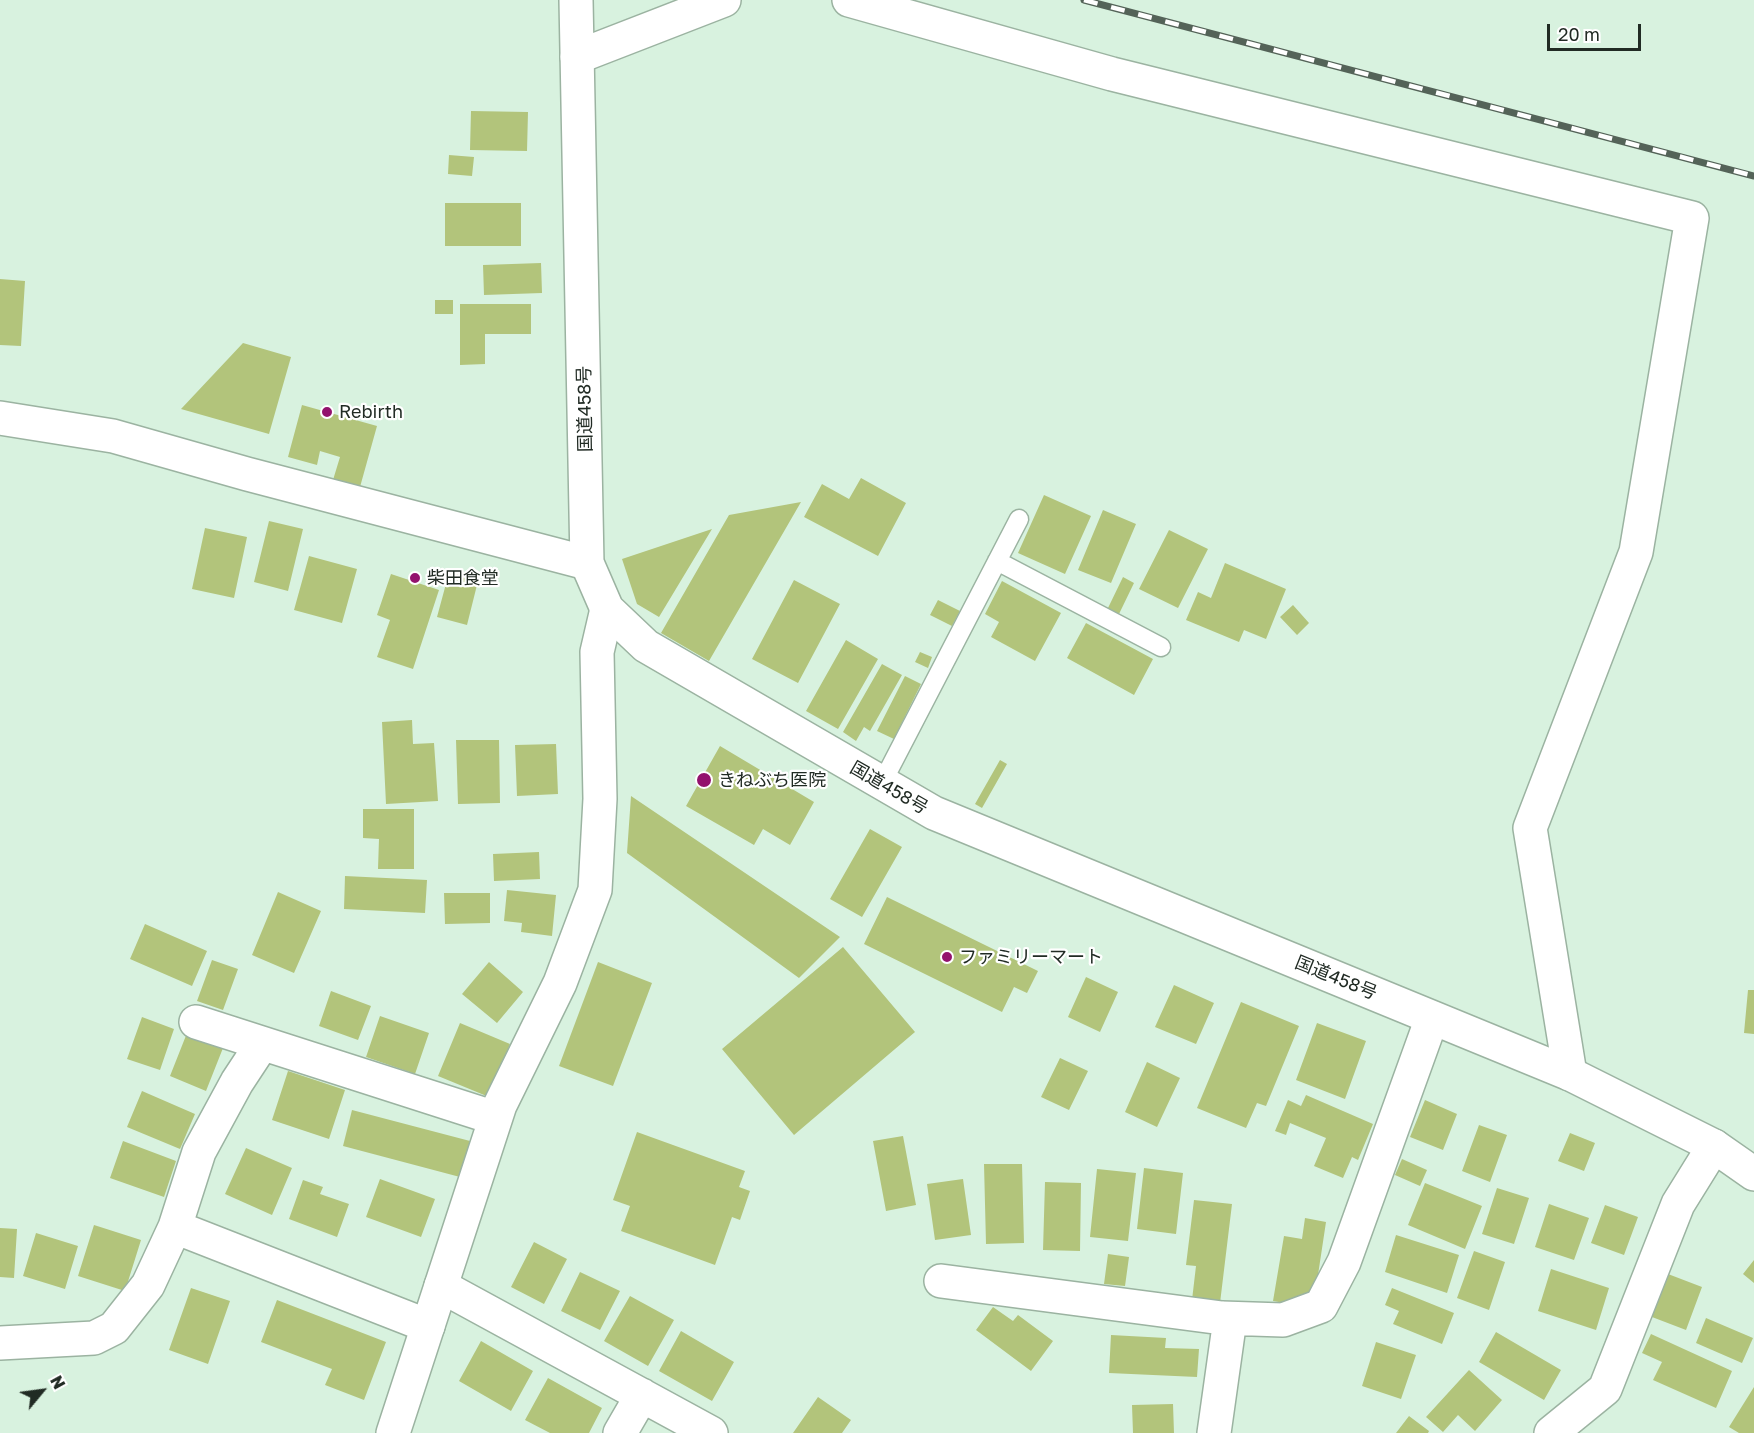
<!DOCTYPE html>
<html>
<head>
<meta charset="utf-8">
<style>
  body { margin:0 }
  #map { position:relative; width:1754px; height:1433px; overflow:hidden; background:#d8f2df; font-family:"Golos Text",sans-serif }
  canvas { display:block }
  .north { position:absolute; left:12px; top:1361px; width:60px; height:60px; -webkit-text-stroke:4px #fff; paint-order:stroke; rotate:61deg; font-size:16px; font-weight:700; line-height:24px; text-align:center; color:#212b24 }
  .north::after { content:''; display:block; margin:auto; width:21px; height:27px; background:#212b24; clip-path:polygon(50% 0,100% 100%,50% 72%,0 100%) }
  .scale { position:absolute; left:1547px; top:24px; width:94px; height:27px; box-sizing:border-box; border:3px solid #212b24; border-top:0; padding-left:8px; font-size:18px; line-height:21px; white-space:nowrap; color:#212b24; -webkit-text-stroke:4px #fff; paint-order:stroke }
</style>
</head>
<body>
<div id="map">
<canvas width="1754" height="1433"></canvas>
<div class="north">N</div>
<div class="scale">20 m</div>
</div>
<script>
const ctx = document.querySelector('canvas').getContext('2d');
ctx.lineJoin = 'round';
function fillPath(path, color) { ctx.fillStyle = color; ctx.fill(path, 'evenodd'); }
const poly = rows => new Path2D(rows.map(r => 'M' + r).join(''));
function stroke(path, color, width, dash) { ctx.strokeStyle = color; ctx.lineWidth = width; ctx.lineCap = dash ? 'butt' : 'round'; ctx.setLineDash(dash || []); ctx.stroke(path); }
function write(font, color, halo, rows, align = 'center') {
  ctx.font = font + ' "Golos Text","Noto Sans JP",sans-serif'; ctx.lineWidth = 4.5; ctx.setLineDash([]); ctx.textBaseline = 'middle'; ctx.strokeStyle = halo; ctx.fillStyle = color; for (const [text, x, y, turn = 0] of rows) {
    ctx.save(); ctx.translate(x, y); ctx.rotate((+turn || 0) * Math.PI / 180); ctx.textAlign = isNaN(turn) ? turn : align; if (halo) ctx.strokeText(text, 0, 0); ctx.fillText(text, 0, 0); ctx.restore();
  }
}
fillPath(poly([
  [471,111,528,112,527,151,470,150],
  [449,155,474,157,472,176,448,174],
  [445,203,521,203,521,246,445,246],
  [541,263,542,293,484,295,483,265],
  [0,279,25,281,21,346,0,345],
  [435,300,453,300,453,314,435,314],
  [460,304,531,304,531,334,485,334,485,364,460,365],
  [243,343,291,357,269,434,181,409],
  [302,405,377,426,360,487,333,480,340,457,320,451,317,465,288,457],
  [861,478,906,503,878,556,804,517,822,484,849,499],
  [1044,495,1091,516,1065,574,1018,553],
  [801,502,709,661,661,633,729,515],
  [1103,510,1136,524,1111,583,1078,570],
  [269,521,303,529,288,591,254,582],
  [205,528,247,537,234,598,192,589],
  [712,529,659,617,637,604,622,559],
  [1169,530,1208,549,1178,608,1139,589],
  [309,556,357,569,342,623,294,610],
  [1225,563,1286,589,1266,639,1244,630,1239,642,1186,620,1198,592,1211,598],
  [450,569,479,577,467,625,437,617],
  [391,574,439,590,413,669,377,657,390,620,377,615],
  [1123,577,1134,583,1119,614,1108,608],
  [794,580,840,604,798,683,752,659],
  [1002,581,1061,613,1035,661,991,637,999,622,985,614],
  [938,600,960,611,952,626,930,615],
  [1293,605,1309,623,1297,635,1280,617],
  [1086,623,1153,659,1134,695,1067,658],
  [846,640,878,659,838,729,806,711],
  [920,652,932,657,928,668,915,662],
  [882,664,902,675,870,731,864,727,856,741,843,732],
  [905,676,921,684,894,739,877,731],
  [412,720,413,744,434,743,438,801,386,804,382,722],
  [456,740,499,740,500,803,458,804],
  [556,744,558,794,517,796,515,745],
  [720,746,814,802,790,845,763,829,754,845,686,806],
  [1000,760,1007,764,982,808,975,804],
  [631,796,840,937,799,978,627,853],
  [363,809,414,809,414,869,378,869,379,839,363,838],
  [870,829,902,847,862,917,830,899],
  [539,852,540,879,494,881,493,854],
  [345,876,427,880,425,913,344,909],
  [507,890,556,895,552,936,521,932,522,923,504,921],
  [278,892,321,911,294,973,252,955],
  [444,893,490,893,490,923,445,924],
  [887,897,1038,971,1027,993,1014,987,1002,1012,864,944],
  [145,924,207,951,192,986,130,959],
  [843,947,915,1032,794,1135,722,1049],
  [212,960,238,969,223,1010,197,1001],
  [489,962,523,992,497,1023,462,994],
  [598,962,652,983,613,1086,559,1066],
  [1086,977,1118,992,1100,1032,1068,1017],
  [1174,985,1214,1003,1196,1044,1155,1027],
  [1748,990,1754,990,1754,1034,1744,1033],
  [331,991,371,1006,358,1040,319,1026],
  [1241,1002,1299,1026,1266,1106,1257,1103,1246,1128,1197,1108],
  [380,1016,429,1033,415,1074,366,1057],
  [142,1017,174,1029,160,1070,127,1059],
  [460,1023,510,1044,489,1097,438,1076],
  [1317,1023,1366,1041,1345,1099,1296,1080],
  [187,1033,223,1048,206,1091,170,1076],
  [1060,1058,1088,1071,1069,1110,1041,1097],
  [1147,1062,1180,1078,1157,1127,1125,1112],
  [288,1071,345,1090,329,1139,272,1120],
  [142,1091,195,1114,180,1149,127,1127],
  [1306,1095,1373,1124,1358,1160,1352,1157,1343,1178,1314,1166,1326,1138,1290,1123,1286,1135,1275,1131,1288,1100,1301,1106],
  [1425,1100,1457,1114,1443,1150,1410,1137],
  [352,1110,470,1141,460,1177,343,1146],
  [1479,1125,1507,1135,1490,1182,1462,1171],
  [637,1132,745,1171,739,1187,750,1191,740,1220,732,1217,715,1265,621,1231,630,1206,613,1200],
  [1570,1133,1595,1143,1584,1171,1558,1161],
  [903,1136,916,1205,886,1211,873,1141],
  [123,1141,176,1161,164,1197,110,1178],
  [246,1148,292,1168,272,1215,225,1194],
  [1402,1159,1427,1170,1420,1186,1395,1175],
  [984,1164,1022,1164,1024,1243,986,1244],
  [1144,1168,1183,1173,1176,1234,1137,1229],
  [1097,1169,1136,1173,1128,1241,1090,1237],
  [380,1179,435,1199,421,1237,366,1217],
  [963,1179,971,1235,935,1240,927,1184],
  [303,1180,323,1187,320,1194,349,1204,337,1237,289,1219],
  [1045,1182,1081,1183,1080,1251,1043,1250],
  [1425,1183,1482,1206,1465,1249,1408,1225],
  [1497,1188,1529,1198,1514,1244,1482,1234],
  [1194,1200,1232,1204,1220,1303,1192,1300,1196,1266,1186,1265],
  [1549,1204,1589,1218,1574,1260,1535,1247],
  [1605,1205,1638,1217,1624,1255,1591,1243],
  [1305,1218,1326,1222,1313,1308,1273,1301,1284,1236,1302,1239],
  [94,1225,141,1240,125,1291,78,1276],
  [0,1228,17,1229,14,1278,0,1277],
  [36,1233,78,1246,65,1289,23,1276],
  [1396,1235,1459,1255,1447,1293,1385,1272],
  [534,1242,567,1259,544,1304,511,1287],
  [1474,1251,1505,1262,1489,1310,1457,1298],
  [1108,1254,1129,1257,1125,1286,1104,1284],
  [1754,1260,1754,1283,1743,1274],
  [1551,1269,1609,1288,1596,1330,1538,1311],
  [580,1272,620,1291,600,1330,561,1311],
  [1668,1274,1702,1287,1686,1330,1652,1317],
  [191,1288,230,1301,208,1364,169,1350],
  [1392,1288,1454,1313,1442,1344,1393,1324,1399,1311,1385,1305],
  [630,1296,674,1320,648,1366,604,1341],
  [277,1300,386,1342,364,1400,325,1385,332,1369,261,1342],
  [993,1307,1013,1321,1018,1315,1053,1341,1031,1371,976,1330],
  [1706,1318,1753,1338,1742,1363,1696,1343],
  [681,1331,734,1362,712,1401,659,1371],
  [1496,1332,1561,1370,1544,1400,1479,1362],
  [1651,1334,1732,1371,1716,1408,1653,1380,1662,1362,1642,1353],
  [1111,1335,1166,1338,1165,1348,1199,1349,1197,1377,1109,1373],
  [481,1341,533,1371,511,1411,459,1381],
  [1376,1342,1416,1355,1401,1399,1362,1386],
  [1469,1370,1502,1400,1475,1431,1458,1415,1443,1432,1426,1417],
  [548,1378,602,1408,589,1433,550,1433,525,1420],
  [1754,1387,1754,1433,1739,1433,1729,1427],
  [818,1397,851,1420,842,1433,793,1433],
  [1173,1404,1174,1433,1133,1433,1132,1405],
  [1409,1416,1429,1431,1428,1433,1396,1433]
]), '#b2c47b');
const service = poly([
  [997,561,1161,647],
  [882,783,1019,519]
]);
const minor = poly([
  [849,0,1112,74,1692,218,1636,552,1530,828,1570,1074],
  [577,57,724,0],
  [196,1022,495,1118],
  [175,1227,428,1326],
  [941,1281,1222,1318,1283,1320,1321,1306,1344,1262,1432,1018],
  [441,1286,711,1433],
  [0,1343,94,1338,114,1328,148,1285,175,1227,199,1152,237,1082,262,1044],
  [620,1433,642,1395],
  [1214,1433,1230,1319],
  [1551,1433,1605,1389,1678,1204,1714,1146]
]);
const tertiary = poly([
  [0,418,113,436,247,474,587,563],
  [393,1433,500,1105,560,983,595,890,600,799,597,652,607,609]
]);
const trunk = poly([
  [576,0,587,563,607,609,646,646,934,813,1570,1074,1714,1146,1754,1174]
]);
stroke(service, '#9bb3a1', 21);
stroke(minor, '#9bb3a1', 36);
stroke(tertiary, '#9bb3a1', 36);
stroke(trunk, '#9bb3a1', 36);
stroke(service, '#fff', 18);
stroke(minor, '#fff', 33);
stroke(tertiary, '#fff', 33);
stroke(trunk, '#fff', 33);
const rail = poly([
  [1084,0,1754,176]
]);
stroke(rail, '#546358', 7);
stroke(rail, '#fff', 4.5, [14]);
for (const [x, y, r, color] of [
  [327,412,6,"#93126d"],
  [415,578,6,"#93126d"],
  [704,780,8,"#93126d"],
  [947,957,6,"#93126d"]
]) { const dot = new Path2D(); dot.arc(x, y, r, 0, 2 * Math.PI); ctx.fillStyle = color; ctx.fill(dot); stroke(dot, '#fff', 2); }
write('18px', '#212b24', '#fff', [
  ["国道458号",585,409,-91],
  ["国道458号",889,788,30],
  ["国道458号",1336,978,22]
]);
write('18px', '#212b24', '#fff', [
  ["Rebirth",339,412],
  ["柴田食堂",427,578],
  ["きねぶち医院",718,780],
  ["ファミリーマート",959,957]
], 'left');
</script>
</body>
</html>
